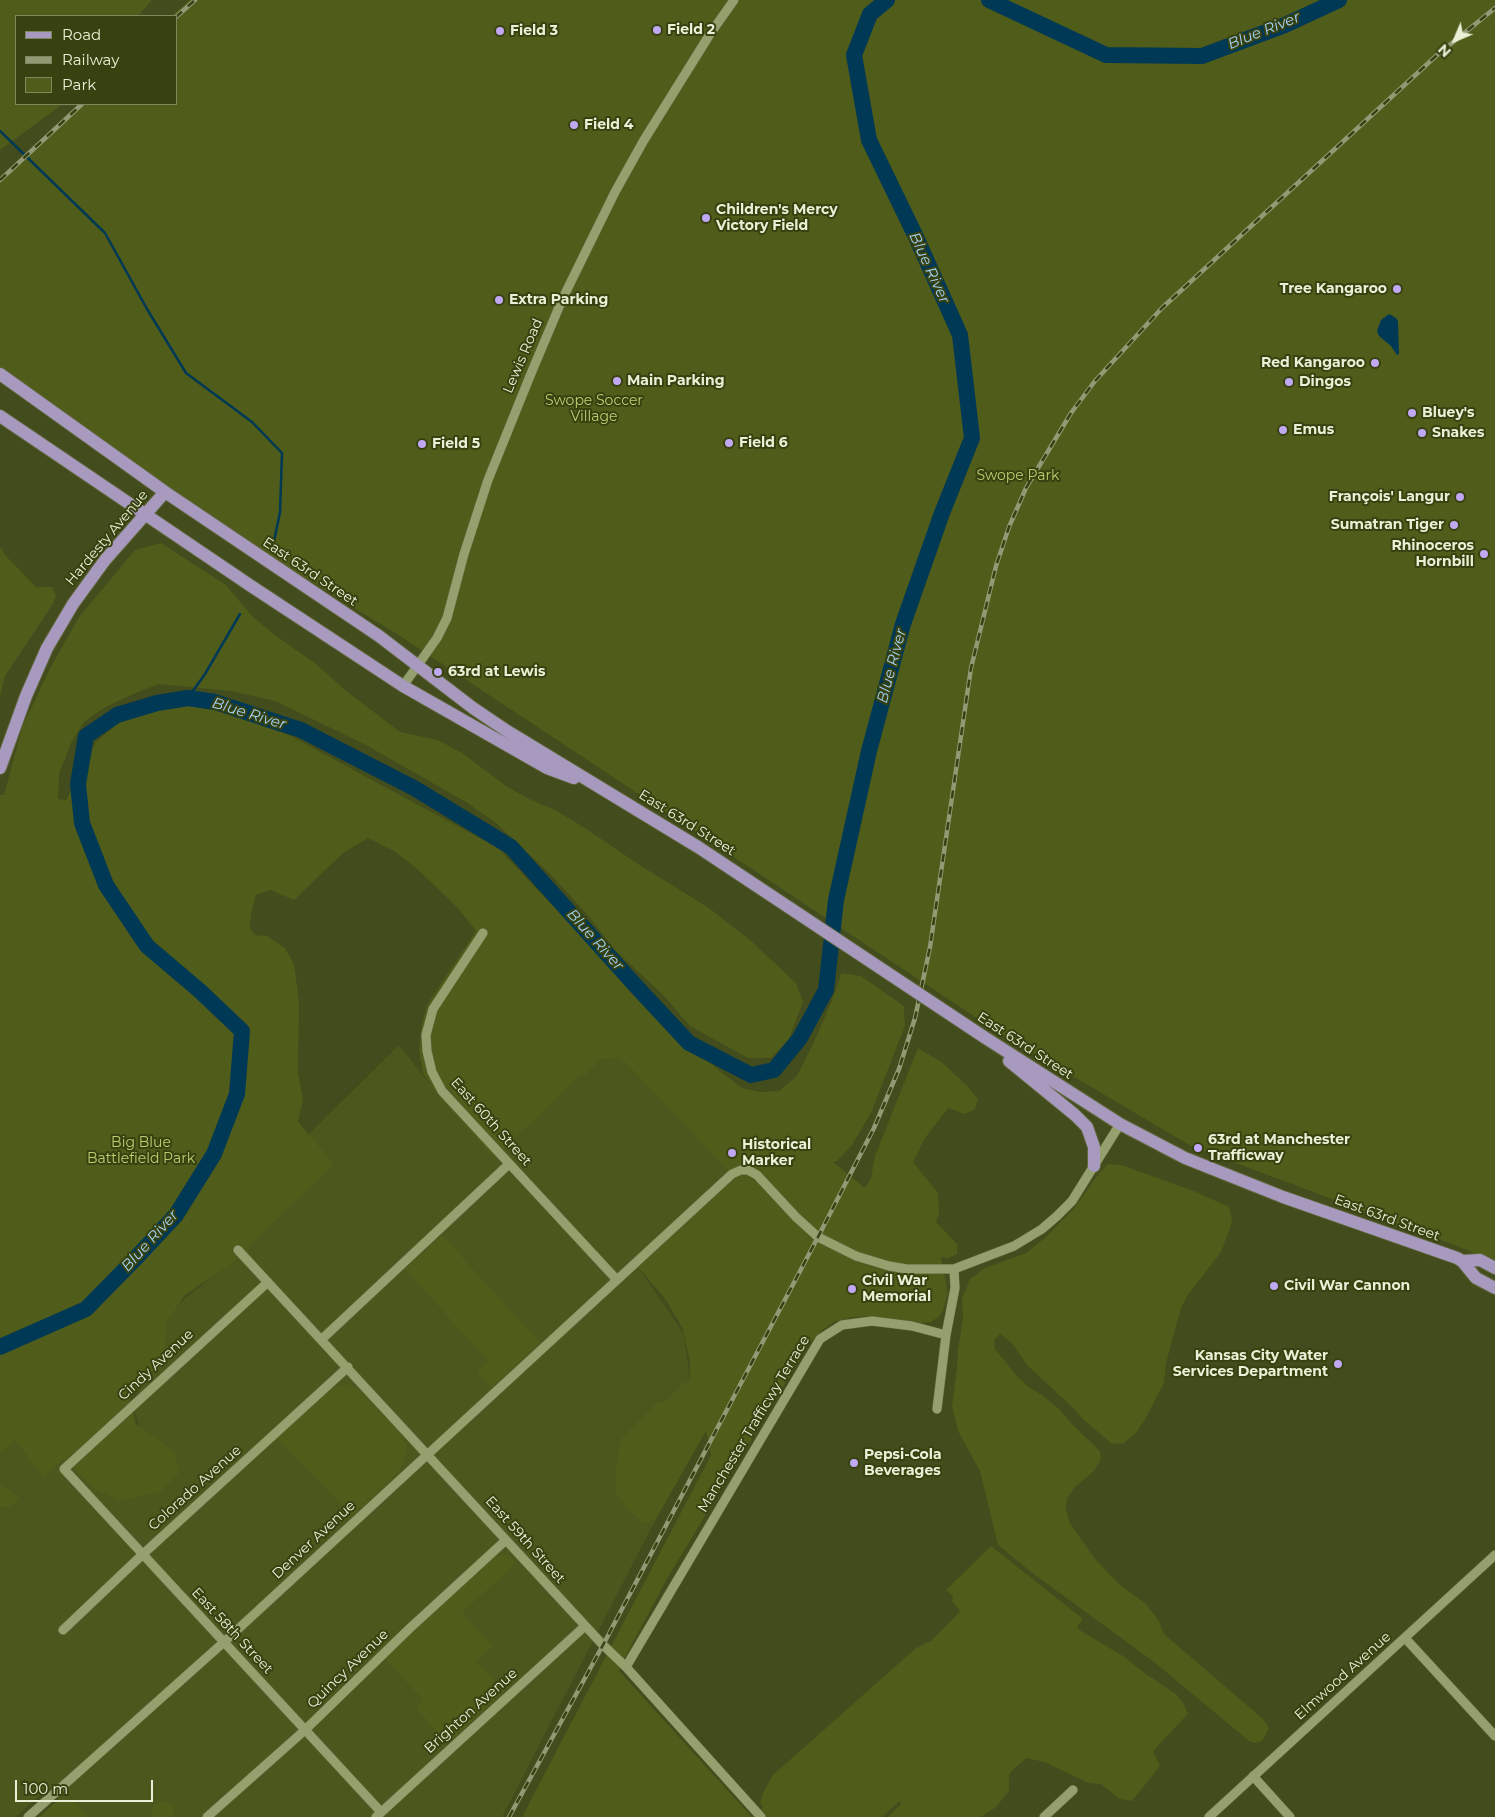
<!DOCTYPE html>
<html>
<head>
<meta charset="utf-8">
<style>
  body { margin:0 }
  #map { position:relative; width:1495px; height:1817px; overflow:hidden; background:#424c1c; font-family:Montserrat,sans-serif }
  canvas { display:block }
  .legend { position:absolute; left:15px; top:15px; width:162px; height:90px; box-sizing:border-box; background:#384110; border:1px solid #7f875f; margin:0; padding:6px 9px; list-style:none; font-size:15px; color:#e9f0d6 }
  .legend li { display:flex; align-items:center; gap:10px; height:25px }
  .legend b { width:25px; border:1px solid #7f875f }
  .north { position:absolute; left:1430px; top:15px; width:50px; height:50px; -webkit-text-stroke:4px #384110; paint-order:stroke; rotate:225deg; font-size:14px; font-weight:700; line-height:20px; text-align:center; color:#e9f0d6 }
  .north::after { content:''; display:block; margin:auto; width:18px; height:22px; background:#e9f0d6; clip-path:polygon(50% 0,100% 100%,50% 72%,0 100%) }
  .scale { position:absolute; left:15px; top:1780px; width:138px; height:22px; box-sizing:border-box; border:2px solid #e9f0d6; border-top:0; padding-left:6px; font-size:15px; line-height:18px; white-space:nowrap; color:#e9f0d6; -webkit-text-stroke:4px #384110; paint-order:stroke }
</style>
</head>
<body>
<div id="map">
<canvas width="1495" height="1817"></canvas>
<ul class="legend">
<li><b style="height:6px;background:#a899be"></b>Road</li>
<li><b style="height:6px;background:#929a75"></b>Railway</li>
<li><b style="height:14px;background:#4f5c1a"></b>Park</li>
</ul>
<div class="north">N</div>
<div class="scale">100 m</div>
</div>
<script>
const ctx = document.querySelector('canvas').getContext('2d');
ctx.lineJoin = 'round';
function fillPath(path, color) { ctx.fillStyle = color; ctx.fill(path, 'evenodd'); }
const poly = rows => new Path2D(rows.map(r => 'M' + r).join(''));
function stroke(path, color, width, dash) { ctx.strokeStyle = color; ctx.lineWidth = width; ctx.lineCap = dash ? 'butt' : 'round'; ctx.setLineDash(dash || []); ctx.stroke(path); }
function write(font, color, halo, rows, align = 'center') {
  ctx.font = font + ' Montserrat,sans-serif'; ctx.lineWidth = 4; ctx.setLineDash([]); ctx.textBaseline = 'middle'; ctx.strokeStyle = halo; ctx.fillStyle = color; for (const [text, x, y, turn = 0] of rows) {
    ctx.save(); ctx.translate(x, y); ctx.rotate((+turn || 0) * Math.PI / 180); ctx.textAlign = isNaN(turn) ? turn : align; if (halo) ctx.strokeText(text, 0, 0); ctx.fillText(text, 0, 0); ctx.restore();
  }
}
fillPath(poly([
  [399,1045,431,1086,610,1046,732,1174,638,1267,684,1334,690,1381,667,1400,657,1403,645,1524,656,1519,502,1817,159,1817,152,1807,151,1817,88,1817,66,1799,59,1799,46,1789,16,1817,0,1817,0,1507,9,1508,19,1498,0,1484,0,1453,15,1440,63,1459,94,1489,119,1501,144,1495,179,1470,140,1427,133,1406,164,1316,246,1249,309,1134]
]), '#4c571e');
fillPath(poly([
  [0,0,152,0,138,16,16,16,16,104,63,104,0,150],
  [189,0,1495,0,1495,1263,1462,1248,1191,1146,998,1032,400,636,165,492,0,374,0,180,80,104,176,104,176,16,172,16],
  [161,543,226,585,252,616,276,636,315,663,345,690,400,732,438,740,462,753,506,786,527,798,555,810,585,828,638,864,709,908,751,941,796,983,803,1002,789,1039,771,1058,748,1058,690,1026,664,996,615,950,585,912,551,875,496,823,466,802,364,744,275,701,230,691,159,684,131,695,104,708,84,722,71,743,59,774,58,799,66,800,96,742,141,703,176,697,289,735,498,848,549,902,716,1068,742,1088,761,1092,779,1091,797,1076,813,1044,833,998,841,973,861,976,904,1006,905,1026,871,1113,852,1145,837,1161,833,1162,865,1188,871,1178,875,1156,918,1048,943,1063,968,1087,978,1099,975,1109,965,1114,948,1108,925,1138,913,1162,938,1193,939,1213,936,1222,957,1244,957,1254,948,1258,941,1257,948,1293,943,1311,938,1317,931,1322,920,1323,872,1316,853,1317,834,1322,822,1330,809,1344,668,1577,625,1657,619,1671,752,1817,522,1817,711,1455,706,1431,656,1519,645,1524,628,1510,615,1491,616,1467,621,1439,657,1403,667,1400,684,1383,690,1381,690,1362,683,1329,666,1300,638,1267,735,1178,626,1063,619,1058,601,1059,585,1075,580,1075,494,1158,435,1092,423,1073,419,1051,421,1028,427,1005,476,931,457,907,415,867,394,851,368,838,343,853,294,900,270,890,256,895,251,915,250,928,255,935,267,936,285,948,294,964,299,1001,298,1074,303,1099,298,1122,334,1164,232,1263,185,1295,167,1321,165,1347,154,1369,130,1398,136,1424,175,1452,179,1473,160,1492,119,1501,94,1489,63,1459,43,1477,15,1440,0,1453,0,795,4,795,22,728,48,672,79,617,135,550],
  [0,547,6,556,36,587,52,587,56,595,53,604,5,676,0,697],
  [1108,1164,1121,1165,1194,1191,1229,1207,1231,1214,1232,1223,1221,1252,1187,1296,1181,1308,1166,1363,1164,1383,1144,1421,1136,1433,1124,1443,1112,1444,1084,1420,1071,1406,1027,1365,1012,1343,1000,1334,994,1340,995,1349,1017,1376,1030,1388,1042,1395,1058,1408,1073,1425,1100,1451,1101,1459,1094,1471,1075,1487,1067,1499,1066,1510,1070,1523,1095,1559,1120,1585,1146,1604,1159,1621,1164,1634,1263,1719,1269,1728,1262,1741,1255,1743,1249,1741,1154,1662,1031,1572,998,1545,980,1471,958,1431,952,1407,957,1368,958,1349,963,1319,962,1298,970,1279,985,1268,1026,1253,1046,1237,1075,1207,1099,1173],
  [442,1235,540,1343,491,1388,477,1373,489,1362,405,1269],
  [347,1384,358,1389,396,1428,407,1445,404,1461,397,1474,352,1516,277,1438,322,1396,336,1386],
  [0,1484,20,1498,9,1508,0,1507],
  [991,1546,1083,1619,1077,1627,1081,1631,1123,1656,1143,1672,1176,1694,1184,1704,1188,1714,1153,1751,1160,1766,1132,1801,1120,1799,1101,1784,1089,1783,1044,1762,1026,1758,1009,1774,1009,1791,996,1807,981,1817,888,1817,901,1804,900,1801,882,1817,752,1817,763,1807,760,1803,763,1793,773,1775,916,1648,931,1641,948,1624,960,1611,952,1601,953,1596,946,1590],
  [503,1554,509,1555,516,1563,462,1613,493,1646,476,1662,504,1691,448,1743,416,1708,424,1701,384,1658,494,1557],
  [59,1799,66,1799,75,1803,88,1817,39,1817],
  [164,1800,174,1808,173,1817,151,1817,152,1806]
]), '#4f5c1a');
fillPath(poly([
  [1389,314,1396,318,1398,321,1399,354,1397,355,1391,346,1379,336,1377,331,1381,320]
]), '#003956');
stroke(poly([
  [0,131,105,233,147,309,186,373,252,422,282,453,280,512,272,551],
  [188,698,205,674,240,614]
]), '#003956', 2.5);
stroke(poly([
  [989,0,1106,55,1202,56,1285,25,1339,0],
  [0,1347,86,1309,135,1259,176,1215,214,1154,237,1094,242,1031,200,991,147,946,106,885,82,823,78,784,86,736,117,715,157,703,188,698,215,702,301,730,414,788,511,847,634,984,689,1043,751,1075,774,1070,800,1038,826,990,836,900,869,751,903,624,942,513,972,438,960,335,916,237,869,140,854,55,870,14,887,0]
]), '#003956', 16);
const minor = poly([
  [403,686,437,638,447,618,464,554,488,480,530,376,562,300,585,253,615,192,644,140,710,34,734,0],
  [483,933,433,1009,426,1035,427,1051,432,1072,442,1091,617,1280],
  [238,1250,603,1645,626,1667,761,1817],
  [268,1282,64,1469,381,1812],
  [322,1339,509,1164],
  [937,1409,946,1335],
  [63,1630,142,1555,348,1367],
  [1405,1638,1495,1736],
  [626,1667,820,1339,842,1325,872,1321,912,1326,946,1335,955,1288,954,1269],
  [1253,1776,1290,1817],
  [28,1817,224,1642,732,1174,741,1170,748,1170,757,1175,796,1217,818,1237,856,1256,889,1266,907,1269,954,1269,1014,1246,1042,1229,1057,1216,1072,1201,1120,1124],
  [207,1817,305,1730,409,1629,506,1540],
  [376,1817,585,1626],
  [1044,1817,1073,1790],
  [1209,1817,1495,1555]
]);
const major = poly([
  [0,374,165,492,379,636,473,708,507,731,698,847],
  [0,416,251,586,403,686,547,768,574,778],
  [0,768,26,696,47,648,73,604,105,560,165,492],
  [984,1037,1120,1124,1185,1158,1283,1197,1457,1258,1462,1261,1476,1278,1495,1288],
  [1009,1061,1075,1115,1087,1127,1094,1147,1094,1166],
  [1462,1261,1480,1260,1495,1268]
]);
stroke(minor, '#5f673c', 10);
stroke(major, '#5f673c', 14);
stroke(minor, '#94a06e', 9);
stroke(major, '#a899be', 12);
const rail = poly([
  [176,17,195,0],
  [0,180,82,104],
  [509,1817,603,1645,818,1237,874,1128,899,1069,915,1018,930,947,971,668,996,566,1009,527,1026,488,1071,413,1095,381,1162,308,1436,56,1495,8]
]);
stroke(rail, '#929a75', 4.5);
stroke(rail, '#384110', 2.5, [8]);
const majorBridge = poly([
  [698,847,984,1037]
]);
stroke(majorBridge, '#5f673c', 14, []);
stroke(majorBridge, '#a899be', 12);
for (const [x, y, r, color] of [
  [657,30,5,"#c1a8f3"],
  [500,31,5,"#c1a8f3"],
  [574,125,5,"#c1a8f3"],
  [706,218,5,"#c1a8f3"],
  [1397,289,5,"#c1a8f3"],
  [499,300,5,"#c1a8f3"],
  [1375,363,5,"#c1a8f3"],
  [617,381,5,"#c1a8f3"],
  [1289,382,5,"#c1a8f3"],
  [1412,413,5,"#c1a8f3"],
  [1283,430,5,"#c1a8f3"],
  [1422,433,5,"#c1a8f3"],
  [729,443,5,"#c1a8f3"],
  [422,444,5,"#c1a8f3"],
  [1460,497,5,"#c1a8f3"],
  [1454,525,5,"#c1a8f3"],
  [1484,554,5,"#c1a8f3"],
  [438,672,5,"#c1a8f3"],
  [1198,1148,5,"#c1a8f3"],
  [732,1153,5,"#c1a8f3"],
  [1274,1286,5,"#c1a8f3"],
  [852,1289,5,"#c1a8f3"],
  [1338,1364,5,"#c1a8f3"],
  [854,1463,5,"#c1a8f3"]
]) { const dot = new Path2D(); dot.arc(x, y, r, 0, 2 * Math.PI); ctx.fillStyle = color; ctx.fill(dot); stroke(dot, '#384110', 2); }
write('bold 14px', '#e9f0d6', '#384110', [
  ["Field 2",667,30],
  ["Field 3",510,31],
  ["Field 4",584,125],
  ["Children's Mercy",716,210],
  ["Victory Field",716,226],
  ["Tree Kangaroo",1387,289,"right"],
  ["Extra Parking",509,300],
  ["Red Kangaroo",1365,363,"right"],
  ["Main Parking",627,381],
  ["Dingos",1299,382],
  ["Bluey's",1422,413],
  ["Emus",1293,430],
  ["Snakes",1432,433],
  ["Field 6",739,443],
  ["Field 5",432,444],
  ["François' Langur",1450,497,"right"],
  ["Sumatran Tiger",1444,525,"right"],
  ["Rhinoceros",1474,546,"right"],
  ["Hornbill",1474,562,"right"],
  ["63rd at Lewis",448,672],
  ["63rd at Manchester",1208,1140],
  ["Trafficway",1208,1156],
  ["Historical",742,1145],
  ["Marker",742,1161],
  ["Civil War",862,1281],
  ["Memorial",862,1297],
  ["Civil War Cannon",1284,1286],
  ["Kansas City Water",1328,1356,"right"],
  ["Services Department",1328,1372,"right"],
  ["Pepsi-Cola",864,1455],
  ["Beverages",864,1471]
], 'left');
write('14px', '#e9f0d6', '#384110', [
  ["Lewis Road",523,356,-67],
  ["Hardesty Avenue",107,538,-50],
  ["East 63rd Street",310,572,34],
  ["East 63rd Street",687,823,32],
  ["East 63rd Street",1025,1046,33],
  ["East 60th Street",491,1122,48],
  ["East 63rd Street",1387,1218,20],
  ["Cindy Avenue",156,1365,-43],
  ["Manchester Trafficwy Terrace",754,1424,-59],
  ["Colorado Avenue",195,1488,-42],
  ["Denver Avenue",314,1540,-43],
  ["East 59th Street",525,1540,48],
  ["East 58th Street",232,1631,47],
  ["Quincy Avenue",348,1669,-44],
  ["Elmwood Avenue",1343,1676,-42],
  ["Brighton Avenue",471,1711,-42]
]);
write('14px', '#b9cf70', '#384110', [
  ["Swope Soccer",594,401],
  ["Village",594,417],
  ["Swope Park",1018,476],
  ["Big Blue",141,1143],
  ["Battlefield Park",141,1159]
]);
write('italic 15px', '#a0d3f7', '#384110', [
  ["Blue River",1264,31,-22],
  ["Blue River",929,268,65],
  ["Blue River",892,666,-75],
  ["Blue River",249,714,17],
  ["Blue River",595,940,48],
  ["Blue River",150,1241,-48]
]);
</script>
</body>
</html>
